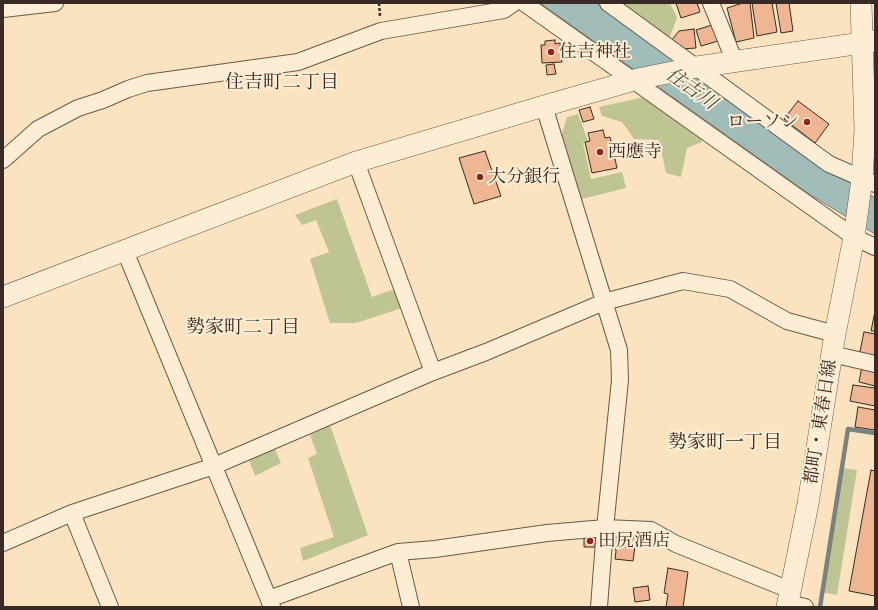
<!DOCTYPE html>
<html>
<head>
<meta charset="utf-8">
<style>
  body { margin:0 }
  #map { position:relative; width:878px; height:610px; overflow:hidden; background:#fce3bf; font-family:"EB Garamond",serif }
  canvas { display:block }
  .frame { position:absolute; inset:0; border:4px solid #382b25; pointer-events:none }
</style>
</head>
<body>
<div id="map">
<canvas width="878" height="610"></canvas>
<div class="frame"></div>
</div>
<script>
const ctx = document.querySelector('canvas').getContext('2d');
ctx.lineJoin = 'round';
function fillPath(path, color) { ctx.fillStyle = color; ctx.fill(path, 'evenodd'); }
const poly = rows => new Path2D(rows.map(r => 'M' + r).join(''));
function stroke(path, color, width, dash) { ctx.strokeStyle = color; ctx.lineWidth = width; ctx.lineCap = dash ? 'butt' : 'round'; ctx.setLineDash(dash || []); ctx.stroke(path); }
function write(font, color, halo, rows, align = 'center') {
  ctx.font = font + ' "EB Garamond","Noto Serif JP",serif'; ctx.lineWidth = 4; ctx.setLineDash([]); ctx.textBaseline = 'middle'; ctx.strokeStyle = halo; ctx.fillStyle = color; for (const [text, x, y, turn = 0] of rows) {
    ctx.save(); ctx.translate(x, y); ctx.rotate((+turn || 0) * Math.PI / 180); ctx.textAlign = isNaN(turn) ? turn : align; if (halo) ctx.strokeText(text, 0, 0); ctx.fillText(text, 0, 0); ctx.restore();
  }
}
fillPath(poly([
  [611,3,670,3,677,18,668,42],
  [649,96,699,132,702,142,687,148,681,177,666,173,659,140,634,139,622,122,602,116,599,107],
  [578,114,588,141,583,143,591,179,622,172,626,188,578,200,558,148,567,117],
  [337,199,372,297,398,288,405,307,356,323,330,323,310,259,329,252,316,220,302,225,295,215],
  [330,425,368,535,303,561,300,548,334,537,308,458,317,454,310,435],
  [275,449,281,463,255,476,249,460],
  [842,468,857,470,837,595,822,592]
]), '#bec492');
const water = poly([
  [540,3,596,3,777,135,875,198,875,234,809,194,540,3]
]);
fillPath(water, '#a1bdba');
stroke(water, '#77837e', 1);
stroke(poly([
  [820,607,848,429,875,433]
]), '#77837e', 4.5);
const building = poly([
  [676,3,697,3,700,12,681,18,676,3],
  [743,3,750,3,754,38,736,42,727,8,743,3],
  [752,3,772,3,777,32,757,36,752,3],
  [776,3,789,3,793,31,781,33,776,3],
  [712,25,718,41,701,46,696,30,712,25],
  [694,29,696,48,681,49,670,42,679,31,694,29],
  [555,40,555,44,560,43,562,62,542,63,541,45,545,45,545,41,555,40],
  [554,64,556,74,547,75,546,65,554,64],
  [798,101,829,124,815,143,784,119,798,101],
  [590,107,594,119,583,122,579,110,590,107],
  [603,130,605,138,610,137,617,168,592,173,585,142,590,141,588,133,603,130],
  [485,151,501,196,474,204,459,158,485,151],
  [875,311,875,331,871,331,875,311],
  [864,332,875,334,875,359,859,356,864,332],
  [862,366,875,369,875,386,859,382,862,366],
  [853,385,875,388,875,406,850,401,853,385],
  [858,407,875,410,875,430,855,427,858,407],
  [871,470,875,471,875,596,849,591,871,470],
  [612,532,646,534,646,545,635,546,633,561,615,559,616,551,612,532],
  [584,533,596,535,595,547,584,547,584,533],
  [668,568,688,572,683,607,666,607,668,594,664,593,668,568],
  [648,586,650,600,635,602,633,588,648,586]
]);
fillPath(building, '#eeb693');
stroke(building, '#382b25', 1);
const minor = poly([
  [524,3,854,237,875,247],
  [608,3,829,164,875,184],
  [711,3,735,62],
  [3,9,55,3],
  [544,106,619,350,620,380,605,528,599,607],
  [3,160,38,129,78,108,103,100,128,89,147,83,298,62,381,31,504,10,514,3],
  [356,162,433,372],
  [125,251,272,607],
  [832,354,875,364],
  [72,513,110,607],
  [3,543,72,513,214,466,433,372,486,352,604,302,683,281,730,289,787,321,835,334],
  [398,552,411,607],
  [269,599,398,552,435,549,547,533,605,528,651,530,676,544,790,590],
  [788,603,805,607]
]);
const tertiary = poly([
  [3,297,356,162,544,106,638,79,697,67,875,41],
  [787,607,808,504,835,334,854,237,862,179,865,130,861,3]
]);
stroke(minor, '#69594c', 18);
stroke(tertiary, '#69594c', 22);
stroke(poly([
  [379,3,380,16]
]), '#382b25', 2.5, [3, 2]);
stroke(minor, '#fdedd5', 16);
stroke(tertiary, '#fdedd5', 21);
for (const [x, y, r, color] of [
  [551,52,4,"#8f2418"],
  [807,122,4,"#8f2418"],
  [600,152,4,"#8f2418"],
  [480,177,4,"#8f2418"],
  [590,541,4,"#8f2418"]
]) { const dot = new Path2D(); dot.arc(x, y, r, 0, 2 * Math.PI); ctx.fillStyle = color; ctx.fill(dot); stroke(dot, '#fdedd5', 1.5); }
write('18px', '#382b25', '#fdedd5', [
  ["住吉神社",559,52],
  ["ローソン",799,122,"right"],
  ["西應寺",608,152],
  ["大分銀行",488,177],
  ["田尻酒店",598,541]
], 'left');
write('18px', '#382b25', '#fdedd5', [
  ["都町・東春日線",821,422,-81]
]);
write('19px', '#382b25', '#fdedd5', [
  ["住吉町二丁目",282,83],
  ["勢家町二丁目",243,328],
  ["勢家町一丁目",725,443]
]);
write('italic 19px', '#52504a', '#fdedd5', [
  ["住吉川",691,89,36]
]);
</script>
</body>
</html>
